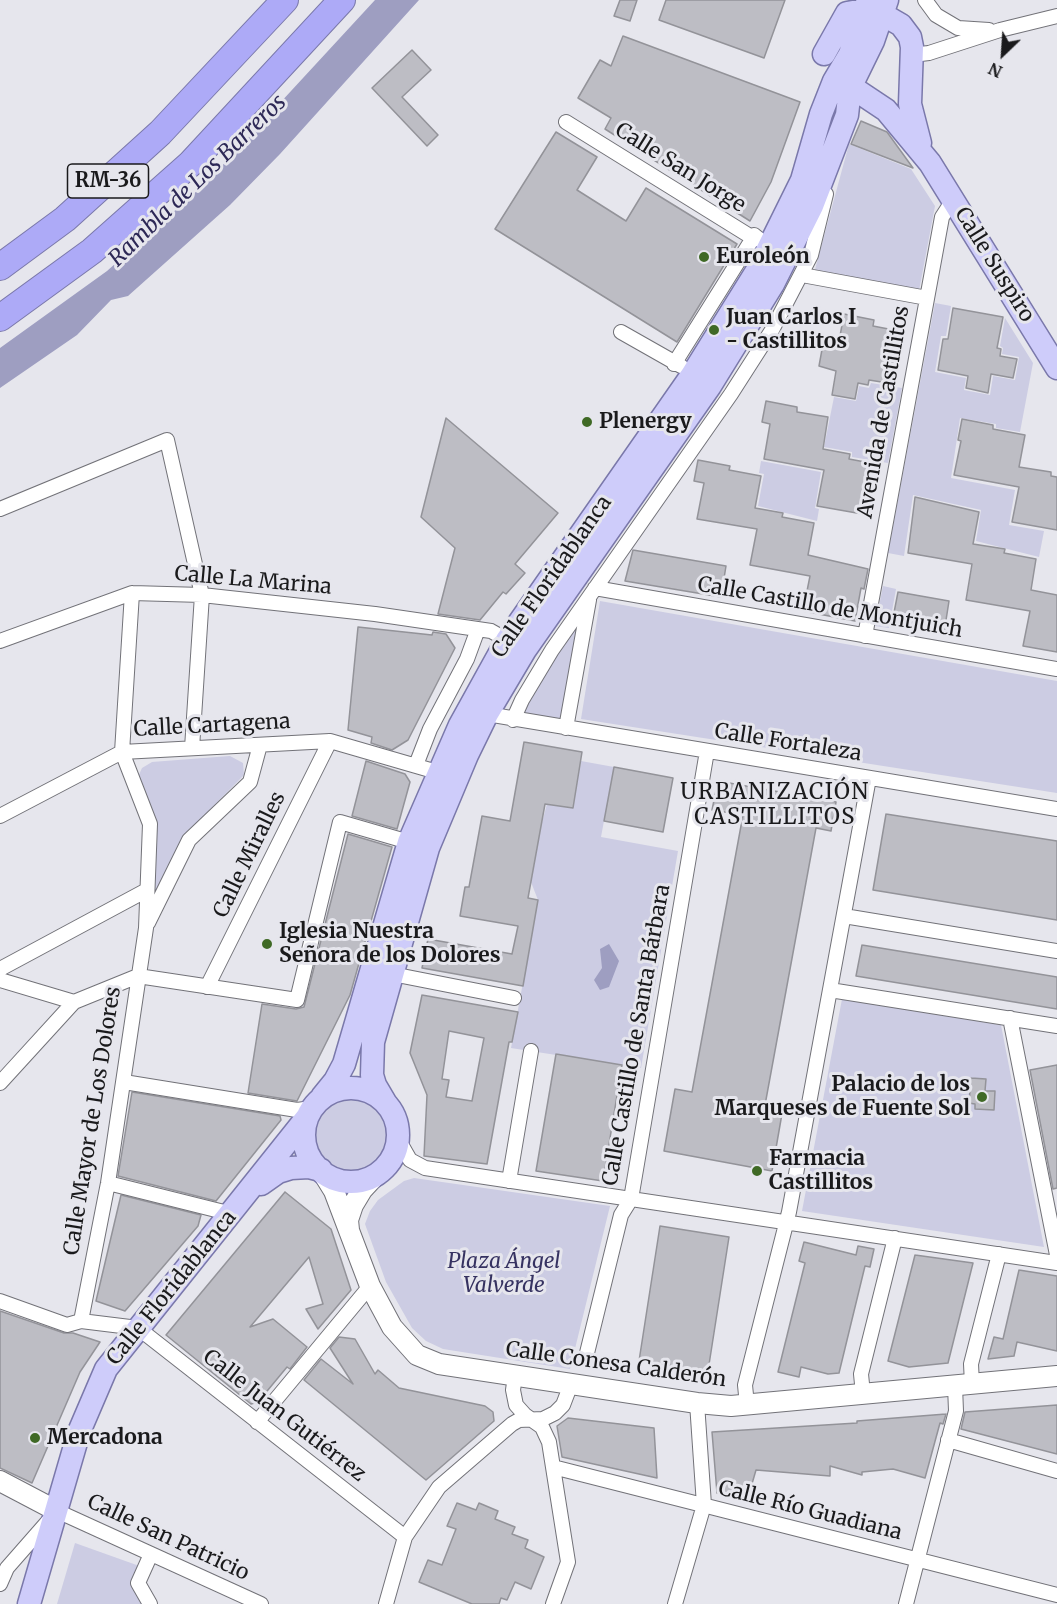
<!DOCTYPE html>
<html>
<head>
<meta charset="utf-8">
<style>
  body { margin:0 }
  #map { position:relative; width:1057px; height:1604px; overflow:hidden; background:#e6e6ed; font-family:Merriweather,serif }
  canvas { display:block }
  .north { position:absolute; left:973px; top:24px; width:60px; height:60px; -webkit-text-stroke:4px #e6e6ed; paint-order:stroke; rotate:205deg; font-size:16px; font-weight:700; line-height:24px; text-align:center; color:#1a1a1c }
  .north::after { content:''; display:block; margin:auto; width:21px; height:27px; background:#1a1a1c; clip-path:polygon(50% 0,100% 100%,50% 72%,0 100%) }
</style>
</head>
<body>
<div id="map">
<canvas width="1057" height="1604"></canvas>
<div class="north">N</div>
</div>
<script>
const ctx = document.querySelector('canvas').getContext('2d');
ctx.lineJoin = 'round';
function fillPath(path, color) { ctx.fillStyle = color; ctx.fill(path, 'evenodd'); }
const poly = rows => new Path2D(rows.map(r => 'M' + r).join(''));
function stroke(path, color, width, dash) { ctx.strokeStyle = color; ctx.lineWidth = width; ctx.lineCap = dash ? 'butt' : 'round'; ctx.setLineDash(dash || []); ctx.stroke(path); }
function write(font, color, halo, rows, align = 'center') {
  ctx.font = font + ' Merriweather,serif'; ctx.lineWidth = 6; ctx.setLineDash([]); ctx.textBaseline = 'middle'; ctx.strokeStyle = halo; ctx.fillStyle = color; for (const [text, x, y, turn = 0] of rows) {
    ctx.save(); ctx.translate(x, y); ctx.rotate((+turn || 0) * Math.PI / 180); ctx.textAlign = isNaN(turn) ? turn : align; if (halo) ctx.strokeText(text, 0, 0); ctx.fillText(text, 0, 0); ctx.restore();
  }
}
fillPath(poly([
  [849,144,911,169,935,206,918,296,813,277],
  [935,303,951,306,946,336,941,336,935,372,966,378,964,390,990,395,993,376,1015,380,1019,357,1002,354,1003,348,1000,346,1005,318,1033,363,1020,432,996,428,996,424,960,418,951,478,1015,490,1009,525,1044,531,1039,557,976,541,981,510,913,495,904,556,888,553],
  [871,383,902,388,888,463,852,457,852,452,824,447,834,397,856,401,859,386,869,388],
  [761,461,821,472,815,508,819,509,817,521,758,506,764,474,759,473],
  [883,586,896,589,889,628,875,626],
  [590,594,566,728,513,720],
  [600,601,1057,681,1057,793,581,719],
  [230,756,243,763,244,775,185,835,154,898,137,779,142,768,152,762],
  [581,761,614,767,601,837,678,851,641,1068,511,1048,538,900,531,882,541,826,547,804,572,808],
  [842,999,1001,1025,1044,1247,802,1211],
  '306 1135a46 46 0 1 1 92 0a46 46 0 1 1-92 0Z',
  [414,1178,610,1206,570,1369,443,1349,426,1341,412,1328,386,1282,365,1224,370,1211,378,1200,404,1181],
  [75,1543,145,1568,138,1583,149,1604,57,1604]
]), '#cccce3');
fillPath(poly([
  [375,0,419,0,280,154,230,205,128,296,111,300,77,335,0,388,0,348,107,271,207,182],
  [609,944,619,961,609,987,600,990,594,980,602,968,600,949]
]), '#9e9ec1');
const building = poly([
  [620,0,637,0,630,21,614,16,620,0],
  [666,0,785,0,764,58,659,20,666,0],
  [623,36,800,102,771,182,750,221,605,129,611,118,578,98,600,60,611,66,623,36],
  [412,50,431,70,402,97,438,135,427,146,372,88,412,50],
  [861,121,887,132,913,168,851,144,861,121],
  [556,132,597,157,577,190,626,221,646,188,737,244,677,342,495,229,556,132],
  [953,308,1003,317,997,348,1001,349,1000,356,1017,359,1013,378,991,374,988,393,966,388,968,376,938,370,943,339,948,339,953,308],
  [844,314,874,320,873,326,904,332,894,384,869,380,868,385,858,383,855,399,832,395,836,371,819,366,823,344,838,347,844,314],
  [766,401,797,407,797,412,828,417,823,449,850,454,849,459,881,465,877,483,874,483,868,515,817,506,824,470,764,459,770,424,762,422,766,401],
  [446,418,558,513,515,564,525,573,506,594,503,592,480,620,438,614,455,548,421,517,446,418],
  [962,419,993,425,993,429,1025,435,1019,467,1051,472,1051,476,1057,477,1057,530,1012,522,1019,487,954,475,961,441,958,440,962,419],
  [698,460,730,466,729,470,761,476,755,508,783,513,782,517,814,523,808,555,868,569,864,589,861,588,855,621,803,611,810,576,750,565,757,529,697,519,704,483,694,481,698,460],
  [915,497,979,512,973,544,1005,549,1004,553,1036,559,1031,590,1057,595,1057,652,1023,646,1030,611,966,600,972,564,908,553,915,497],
  [633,550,726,566,721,597,625,581,633,550],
  [898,592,949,601,944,633,892,623,898,592],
  [358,627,432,635,433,632,446,634,455,648,408,740,392,750,371,743,372,737,348,730,358,627],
  [524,742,582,752,573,808,545,804,528,898,538,900,523,986,422,968,428,939,512,954,518,926,460,916,465,887,469,887,482,816,510,821,524,742],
  [366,761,405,774,410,782,397,829,352,816,366,761],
  [614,767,673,778,663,832,604,821,614,767],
  [718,781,836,802,831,831,816,828,765,1105,783,1108,772,1171,664,1151,675,1089,692,1092,743,815,712,810,718,781],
  [886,814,1057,841,1057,920,873,890,886,814],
  [348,834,392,847,350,995,297,1101,248,1093,262,1004,296,1009,304,1007,348,834],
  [862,945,1057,977,1057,1009,856,976,862,945],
  [422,995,518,1012,512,1042,509,1042,487,1164,424,1156,427,1095,410,1053,422,995],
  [449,1031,484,1038,472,1101,446,1097,449,1080,442,1079,449,1031],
  [556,1054,622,1065,603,1181,536,1171,556,1054],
  [1057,1065,1057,1188,1053,1189,1030,1070,1057,1065],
  [971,1078,986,1079,985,1091,995,1091,994,1110,975,1109,975,1104,969,1103,971,1078],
  [132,1092,280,1116,281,1120,216,1201,118,1176,132,1092],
  [285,1192,331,1229,351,1290,318,1329,306,1309,323,1304,309,1257,250,1327,273,1319,307,1347,290,1369,287,1367,258,1402,251,1404,166,1335,285,1192],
  [121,1195,201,1215,198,1226,125,1311,96,1301,121,1195],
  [660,1226,729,1237,708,1371,639,1361,660,1226],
  [804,1242,856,1255,858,1246,874,1249,870,1267,865,1266,839,1373,828,1374,801,1367,799,1377,778,1372,805,1263,799,1261,804,1242],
  [915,1255,973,1263,948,1363,909,1367,888,1361,915,1255],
  [1019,1270,1057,1276,1057,1351,1017,1342,1014,1356,988,1359,994,1337,1003,1339,1019,1270],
  [0,1311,64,1333,73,1333,100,1342,80,1372,32,1483,0,1468,0,1311],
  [339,1337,355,1339,375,1374,378,1370,399,1388,485,1406,493,1412,494,1421,426,1480,304,1380,321,1359,353,1384,330,1348,339,1337],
  [1057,1405,1057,1454,961,1429,965,1412,1057,1405],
  [946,1414,943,1424,940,1423,925,1478,893,1469,862,1472,862,1475,830,1466,830,1476,756,1470,747,1501,717,1493,712,1432,857,1423,857,1421,946,1414],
  [568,1418,654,1428,657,1478,562,1457,557,1426,568,1418],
  [457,1503,476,1510,479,1503,498,1511,495,1519,515,1527,512,1534,528,1540,525,1548,544,1557,531,1589,515,1582,507,1600,501,1598,499,1604,472,1604,419,1582,428,1560,442,1565,456,1529,447,1526,457,1503]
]);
fillPath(building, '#bdbdc4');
stroke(building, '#939399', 1.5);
const street = poly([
  [925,0,936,15,958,28,989,30],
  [912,55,929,53,1000,30,1057,16],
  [566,122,753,238,754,235,770,248],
  [802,275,927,298],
  [621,332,681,366],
  [674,364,753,238],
  [0,509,167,440,202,595,192,748],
  [595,588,1057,669],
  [865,636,942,217,953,200],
  [0,641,132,593,202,595,375,614,491,631,507,640],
  [487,714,1057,809],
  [513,720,522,700,552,650,731,394,772,330,811,255,826,194],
  [566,728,589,600],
  [416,765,430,729,467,659,478,629],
  [0,816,122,752,330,741,437,772],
  [844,916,1057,951],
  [148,923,189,840,250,782,260,745],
  [0,969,147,890],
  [392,974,514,998],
  [0,980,74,1002,138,976,297,1000,340,822,409,842],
  [207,987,330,741],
  [830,990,1057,1026],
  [1010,1018,1057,1255],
  [124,1082,297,1110,312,1108],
  [0,1083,74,1002],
  [398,1139,410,1160,425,1168,1057,1263],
  [509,1181,531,1051],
  [108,1183,232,1214],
  [0,1301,67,1325,81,1321,138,1328,405,1537],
  [81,1321,108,1183,146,928,150,824,122,752,132,593],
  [586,1357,621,1215,631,1199,707,751],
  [515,1376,513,1390,516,1405,525,1415,542,1427,549,1442,568,1562,553,1604],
  [972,1384,971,1364,999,1254],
  [863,1394,861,1374,895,1238],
  [747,1405,745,1385,789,1212,869,778],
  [257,1422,370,1286],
  [948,1440,1057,1471],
  [553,1467,1057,1595],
  [0,1584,7,1568,57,1511,261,1604],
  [150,1604,138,1583,151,1554],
  [386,1604,405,1537,439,1487,512,1424,519,1420,543,1419,555,1413,563,1405,571,1384],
  [675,1604,704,1505,697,1403],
  [906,1604,956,1411,955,1386]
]);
const secondary = poly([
  [321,1170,334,1191,370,1286,392,1327,417,1355,439,1364,697,1403,731,1406,1057,1376],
  [349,1230,348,1220,353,1205,362,1190,375,1176],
  [0,1481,57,1511]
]);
const primary = poly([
  [824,54,847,13,865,10,882,14,901,25,910,37,912,47,910,104,920,143],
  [856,90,886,110,930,163,1057,368],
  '304 1135a47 47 0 1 1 94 0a47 47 0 1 1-94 0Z',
  [322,1097,335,1081,344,1064,409,842,460,725,507,640,692,375,758,269,802,180,821,114,834,81,850,54,868,0],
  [385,1102,375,1085,372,1075,373,1042,428,848,467,755,487,714,525,650,710,386,773,284,812,206,847,115,850,88,873,41,887,0],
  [261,1184,278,1172,291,1168,309,1167,321,1170],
  [29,1604,79,1432,106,1369,308,1116]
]);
const highway = poly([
  [0,267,65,219,160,133,285,0],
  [0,318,92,251,190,164,342,0]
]);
stroke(street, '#727278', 16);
stroke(secondary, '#727278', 22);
stroke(primary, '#7a78aa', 25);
stroke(highway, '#7a78aa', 28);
stroke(street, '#fff', 14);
stroke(secondary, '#fff', 20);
stroke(primary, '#ceccfa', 22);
stroke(highway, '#adaaf7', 26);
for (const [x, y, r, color] of [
  [704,257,6,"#3f6925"],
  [714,330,6,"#3f6925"],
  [587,422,6,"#3f6925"],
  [267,944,6,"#3f6925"],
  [982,1097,6,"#3f6925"],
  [757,1171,6,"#3f6925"],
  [35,1438,6,"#3f6925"]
]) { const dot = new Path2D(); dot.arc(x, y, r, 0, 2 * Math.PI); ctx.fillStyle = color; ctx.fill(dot); stroke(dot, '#e6e6ed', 2); }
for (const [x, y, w] of [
  [108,181,81]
]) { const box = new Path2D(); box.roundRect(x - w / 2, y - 17, w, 34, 4.5); ctx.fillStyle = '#e6e6ed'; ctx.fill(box); stroke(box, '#1a1a1c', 1.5); }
write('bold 20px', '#1a1a1c', null, [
  ["RM-36",108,181]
]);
write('21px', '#1a1a1c', '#e6e6ed', [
  ["Calle San Jorge",680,168,32],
  ["Calle Suspiro",994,265,58],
  ["Avenida de Castillitos",884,412,-80],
  ["Calle Floridablanca",552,577,-55],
  ["Calle La Marina",253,581,5],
  ["Calle Castillo de Montjuich",830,608,10],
  ["Calle Cartagena",212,726,-3],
  ["Calle Fortaleza",788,743,9],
  ["Calle Miralles",250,855,-64],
  ["Calle Castillo de Santa Bárbara",637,1035,-80],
  ["Calle Mayor de Los Dolores",93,1121,-81],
  ["Calle Floridablanca",172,1288,-51],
  ["Calle Conesa Calderón",616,1365,8],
  ["Calle Juan Gutiérrez",284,1416,38],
  ["Calle Río Guadiana",810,1511,14],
  ["Calle San Patricio",168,1538,25]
]);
write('bold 21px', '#1a1a1c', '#e6e6ed', [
  ["Euroleón",716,257],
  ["Juan Carlos I",726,318],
  ["- Castillitos",726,342],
  ["Plenergy",599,422],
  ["Iglesia Nuestra",279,932],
  ["Señora de los Dolores",279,956],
  ["Palacio de los",970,1085,"right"],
  ["Marqueses de Fuente Sol",970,1109,"right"],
  ["Farmacia",769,1159],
  ["Castillitos",769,1183],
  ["Mercadona",47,1438]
], 'left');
write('italic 21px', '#363261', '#e6e6ed', [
  ["Plaza Ángel",504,1262],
  ["Valverde",504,1286]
]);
write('italic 22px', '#2d2856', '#e6e6ed', [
  ["Rambla de Los Barreros",198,181,-44]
]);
ctx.letterSpacing = '1.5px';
write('22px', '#1a1a1c', '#e6e6ed', [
  ["URBANIZACIÓN",775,793],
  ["CASTILLITOS",775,818]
]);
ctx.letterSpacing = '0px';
</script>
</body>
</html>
